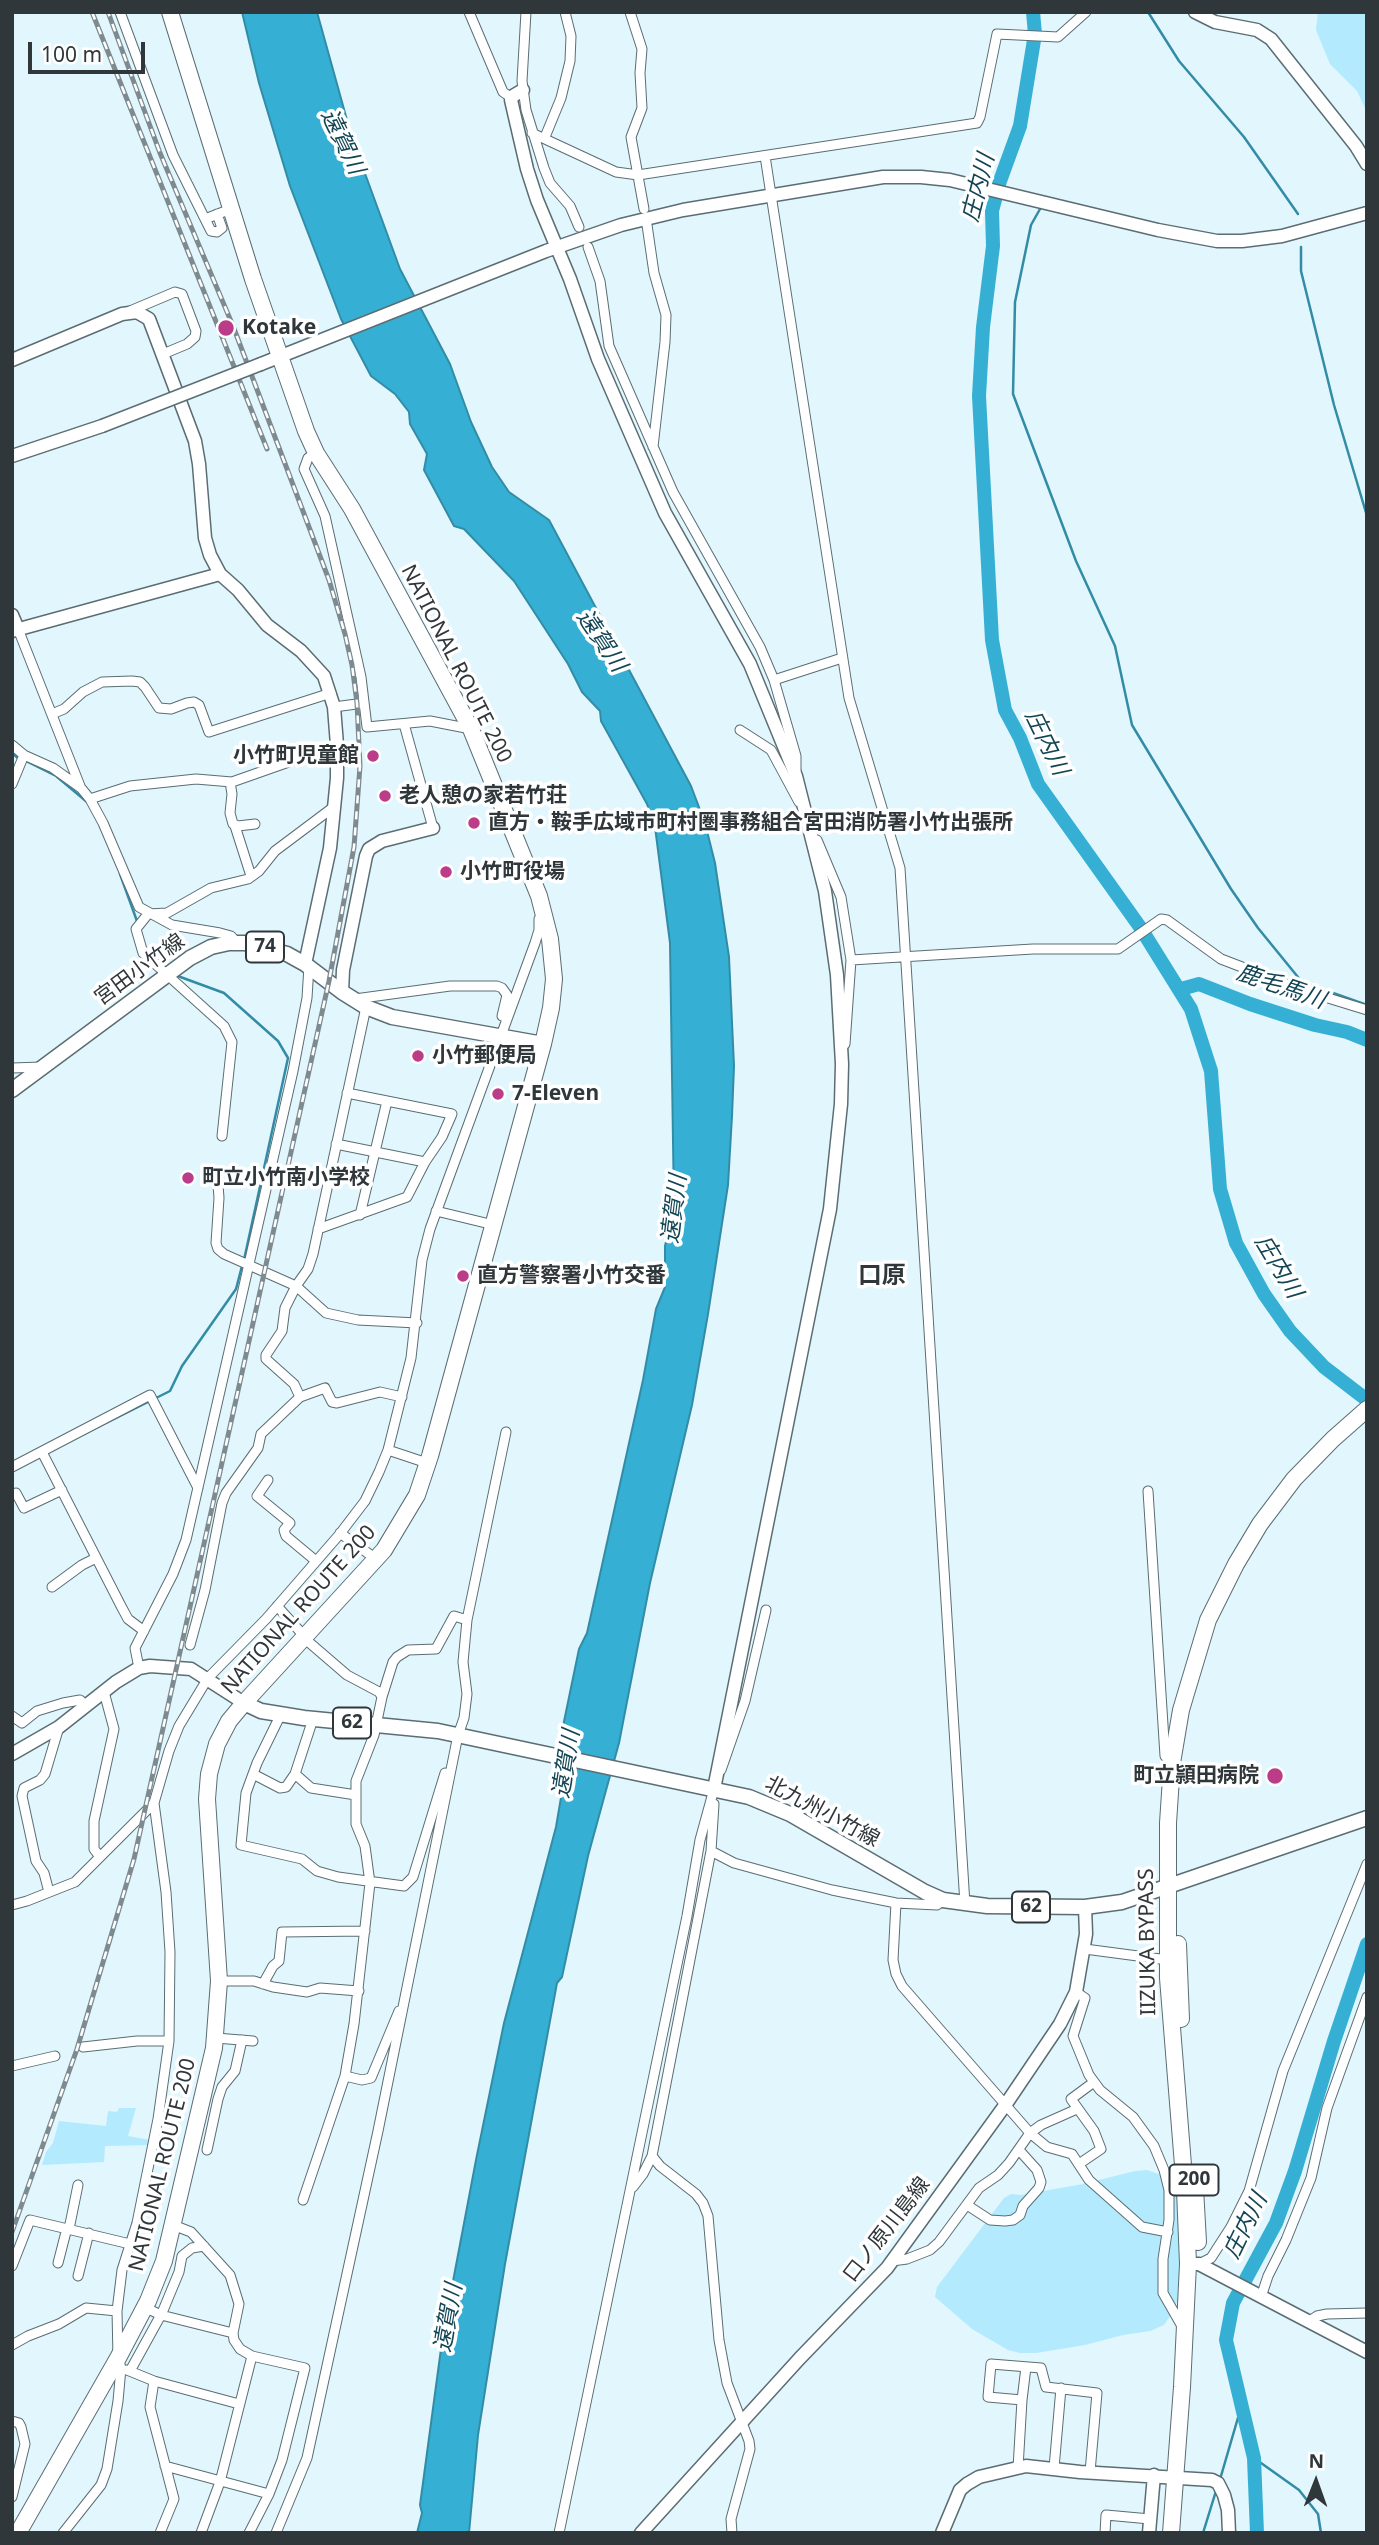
<!DOCTYPE html>
<html>
<head>
<meta charset="utf-8">
<style>
  body { margin:0 }
  #map { position:relative; width:1379px; height:2545px; overflow:hidden; background:#e1f6fd; font-family:"Noto Sans",sans-serif }
  canvas { display:block }
  .frame { position:absolute; inset:0; border:14px solid #2f373a; pointer-events:none }
  .north { position:absolute; left:1281px; top:2447px; width:70px; height:70px; -webkit-text-stroke:5px #fff; paint-order:stroke; rotate:1deg; font-size:19px; font-weight:700; line-height:28px; text-align:center; color:#2f373a }
  .north::after { content:''; display:block; margin:auto; width:24px; height:32px; background:#2f373a; clip-path:polygon(50% 0,100% 100%,50% 72%,0 100%) }
  .scale { position:absolute; left:28px; top:42px; width:117px; height:32px; box-sizing:border-box; border:4px solid #2f373a; border-top:0; padding-left:9px; font-size:21px; line-height:24px; white-space:nowrap; color:#2f373a; -webkit-text-stroke:5px #fff; paint-order:stroke }
</style>
</head>
<body>
<div id="map">
<canvas width="1379" height="2545"></canvas>
<div class="frame"></div>
<div class="north">N</div>
<div class="scale">100 m</div>
</div>
<script>
const ctx = document.querySelector('canvas').getContext('2d');
ctx.lineJoin = 'round';
function fillPath(path, color) { ctx.fillStyle = color; ctx.fill(path, 'evenodd'); }
const poly = rows => new Path2D(rows.map(r => 'M' + r).join(''));
function stroke(path, color, width, dash) { ctx.strokeStyle = color; ctx.lineWidth = width; ctx.lineCap = dash ? 'butt' : 'round'; ctx.setLineDash(dash || []); ctx.stroke(path); }
function write(font, color, halo, rows, align = 'center') {
  ctx.font = font + ' "Noto Sans","Noto Sans JP",sans-serif'; ctx.lineWidth = 7; ctx.setLineDash([]); ctx.textBaseline = 'middle'; ctx.strokeStyle = halo; ctx.fillStyle = color; for (const [text, x, y, turn = 0] of rows) {
    ctx.save(); ctx.translate(x, y); ctx.rotate((+turn || 0) * Math.PI / 180); ctx.textAlign = isNaN(turn) ? turn : align; if (halo) ctx.strokeText(text, 0, 0); ctx.fillText(text, 0, 0); ctx.restore();
  }
}
fillPath(poly([
  [1318,12,1367,12,1367,112,1357,91,1330,64,1316,30],
  [119,2108,136,2108,128,2136,150,2140,149,2145,105,2146,104,2162,42,2165,46,2152,53,2143,59,2121,106,2126,108,2111,117,2112],
  [1147,2170,1170,2178,1176,2188,1182,2209,1180,2294,1173,2312,1164,2325,1150,2331,1123,2335,1085,2345,1036,2353,1020,2353,1008,2350,972,2329,935,2297,937,2287,1004,2198,1011,2194,1021,2195,1083,2184,1135,2171]
]), '#b3eafe');
const water = poly([
  [242,12,317,12,352,138,400,269,450,364,471,422,492,467,509,492,549,520,691,786,705,823,715,863,729,957,734,1066,732,1116,728,1185,708,1314,692,1405,650,1583,619,1743,588,1856,562,1977,557,1983,505,2264,478,2435,469,2533,417,2533,422,2513,420,2505,443,2334,476,2160,504,2023,556,1827,564,1780,561,1736,579,1649,587,1633,643,1380,656,1309,665,1287,665,1246,674,1207,670,943,655,827,647,804,601,721,600,711,582,692,568,664,514,581,464,529,454,526,424,470,427,454,410,424,409,412,395,394,371,376,341,319,290,186,259,83,242,12]
]);
fillPath(water, '#35b0d4');
stroke(water, '#338ca6', 2);
stroke(poly([
  [1148,12,1179,61,1244,137,1298,214],
  [1040,209,1031,225,1015,302,1013,394,1076,561,1115,646,1132,725,1231,889,1258,928,1302,982,1367,1005],
  [1301,247,1301,271,1334,405,1367,516],
  [12,753,19,759],
  [26,761,56,776,87,802],
  [120,874,138,924],
  [175,975,224,993,278,1041,288,1058,244,1260],
  [156,1398,170,1391,182,1366,236,1289,242,1266],
  [84,1434,150,1401],
  [1254,2458,1299,2490,1318,2514,1321,2533],
  [1221,2476,1242,2404],
  [1203,2533,1216,2491]
]), '#338ca6', 2.5);
stroke(poly([
  [1033,12,1035,34,1020,126,1000,181,992,211,993,246,983,327,979,396,992,640,1005,710,1020,738,1038,784,1140,927,1191,1009,1211,1071,1220,1189,1236,1243,1264,1294,1290,1331,1324,1367,1367,1400],
  [1181,989,1199,984,1250,1004,1315,1025,1347,1032,1367,1040],
  [1257,2533,1254,2458,1226,2340,1233,2303,1276,2223,1295,2171,1334,2041,1367,1944]
]), '#35b0d4', 14);
const street = poly([
  [120,12,173,155,205,219,231,209],
  [469,12,503,92,512,98],
  [526,12,522,81,526,110,544,168,550,183,570,206,579,227],
  [630,12,642,49,640,73,642,108,631,137,644,209],
  [532,133,616,172,638,175,977,123,980,117,997,34,1058,37,1086,12],
  [545,137,561,98,570,61,571,36,565,12],
  [765,156,849,698,900,868,965,1904],
  [205,219,211,231,217,232,222,228,217,214],
  [647,225,654,273,666,315,665,342,653,447],
  [588,247,600,281,609,346,673,492,760,647,774,680,796,756,796,771],
  [130,311,175,292,182,294,196,331,195,337,187,344,163,354],
  [316,453,308,458,304,469,325,516,361,677,367,727,430,721,471,729],
  [18,629,80,786],
  [774,680,842,658],
  [334,707,364,703],
  [52,714,64,709,83,692,102,682,132,681,140,682,145,687,159,708,171,709,187,703,194,702,199,705,209,732,331,693],
  [404,724,433,828],
  [740,730,771,750,799,802],
  [12,745,24,755,53,768,81,788,90,799,103,823,139,907,172,925,220,933,231,936,237,943],
  [230,782,232,794,230,813,233,824,238,826,255,824],
  [12,784,24,755],
  [90,799,130,786,196,779,232,782,337,745],
  [235,826,251,876],
  [817,840,841,897,851,960,845,1044],
  [851,960,1033,949,1118,949,1161,919,1167,920,1221,959,1302,990,1367,1010],
  [355,999,450,986,497,986,502,988,507,995,502,1016],
  [12,1068,42,1067],
  [222,1136,232,1042,224,1026,143,953,136,929,148,914,167,913,211,888,248,879,259,871,275,851,335,806],
  [336,1144,425,1162],
  [214,1179,218,1185,219,1198,216,1243,218,1249,224,1254,296,1286,326,1313,358,1320,417,1323],
  [436,1211,494,1225],
  [360,1215,387,1101],
  [318,1229,407,1197,425,1162,442,1137,452,1114,347,1093],
  [300,1397,325,1388,332,1402,337,1403,380,1392,402,1397],
  [388,1450,427,1463],
  [42,1452,121,1606,128,1619,144,1631],
  [12,1467,150,1395,198,1488],
  [268,1480,257,1496,290,1523,284,1530,286,1536,316,1561],
  [1148,1491,1165,1756,1172,1763],
  [16,1493,24,1508,62,1490],
  [340,1533,376,1559],
  [52,1587,82,1565,96,1558],
  [277,1606,305,1637],
  [190,1645,205,1590,222,1503,226,1493,258,1448,261,1434,300,1397,294,1384,266,1359,266,1355,282,1331,285,1308,296,1286,308,1269,313,1254,366,1007],
  [139,1668,135,1648,173,1574,186,1540,293,1071,307,998,309,966],
  [382,1697,393,1662,397,1657,408,1650,436,1649,454,1616,467,1620],
  [281,1714,257,1763,246,1793,241,1845,302,1859,317,1871,338,1877,404,1886,413,1877,445,1773],
  [12,1716,22,1723,37,1711,63,1703,80,1700,86,1706],
  [721,1770,745,1701,766,1610],
  [253,1774,280,1788,286,1787,295,1774,313,1719],
  [295,1774,311,1788,356,1795],
  [711,1851,714,1804],
  [100,1857,94,1849,94,1821,114,1729,104,1692],
  [49,1892,44,1873,36,1861,22,1796,24,1788,40,1780,45,1774,59,1727],
  [896,1903,893,1960,896,1974,902,1986,1030,2133,1047,2147,1072,2154,1089,2180,1142,2227,1168,2232],
  [12,1905,27,1901,75,1882,154,1803],
  [1085,1949,1168,1960],
  [219,1981,254,1981,273,1987,307,1992,320,1988,359,1991],
  [263,1984,273,1966,279,1961,282,1932,365,1931],
  [1076,1992,1085,1998,1073,2036,1089,2075,1100,2090,1133,2117,1154,2146,1164,2170,1169,2190,1169,2220,1163,2259,1163,2293,1183,2328],
  [216,2038,253,2041],
  [83,2047,137,2041,169,2041],
  [12,2066,55,2056],
  [345,2076,362,2080,371,2078,399,2011],
  [207,2150,218,2099,222,2087,235,2071,242,2040],
  [1079,2164,1101,2149,1094,2131,1071,2099,1094,2082],
  [633,2187,643,2174,652,2156],
  [303,2200,345,2076,354,2024,370,1883,365,1846,356,1824,356,1781,374,1735,382,1697,379,1692,347,1675,304,1638],
  [967,2205,990,2220,1005,2221,1013,2220,1020,2215,1023,2206,1039,2188,1041,2182,1037,2170,1019,2150],
  [173,2225,191,2232,230,2275,239,2304,233,2333,234,2340,240,2349,252,2356,220,2482,201,2533],
  [69,2229,78,2185],
  [892,2261,907,2259,930,2250,939,2242,979,2188,998,2175,1009,2163,1030,2133,1041,2125,1077,2109],
  [58,2263,67,2228],
  [1199,2264,1211,2258,1231,2227,1249,2191,1283,2071,1367,1864],
  [12,2266,30,2220,130,2244],
  [78,2276,89,2233],
  [1261,2297,1268,2276,1286,2240,1311,2178,1327,2108,1367,1997],
  [144,2307,161,2315,233,2333],
  [1308,2322,1317,2316,1327,2314,1367,2313],
  [12,2345,28,2336,59,2324,86,2308,117,2311],
  [127,2370,154,2381,239,2404],
  [130,2371,162,2313,179,2272,182,2256,192,2248,204,2246],
  [154,2381,150,2407,174,2499,160,2533],
  [1022,2400,1026,2367],
  [12,2421,19,2423,21,2427,25,2444,12,2497],
  [165,2466,269,2494,282,2460,305,2368,252,2356],
  [1018,2468,1022,2400,988,2397,991,2364,1041,2368,1046,2387,1097,2393,1090,2472],
  [1054,2468,1061,2388],
  [63,2533,101,2485,107,2469,118,2401,121,2368,118,2358,117,2311,122,2270,137,2223,158,2119,169,2041,170,1952,166,1892,154,1803,169,1751,179,1726,208,1678,266,1619,339,1535,365,1501,379,1472,388,1450,411,1358,422,1260,430,1229,535,943,539,930,539,919],
  [249,2533,269,2494],
  [276,2533,307,2458,378,2131,458,1735,464,1718,467,1694,463,1662,467,1620,506,1432],
  [559,2533,687,1916,700,1840,714,1789],
  [732,2533,731,2519,750,2449,749,2441,727,2383,719,2340,708,2216,703,2203,696,2194,660,2166,652,2156,711,1851,734,1863,832,1890,896,1903,937,1905,943,1900],
  [1105,2533,1106,2515,1150,2519]
]);
const secondary = poly([
  [1195,12,1215,22,1257,30,1271,39,1356,146,1367,164],
  [523,90,513,96,511,100,527,169,537,200,570,279,598,359,665,513,750,664,796,776,825,891,837,975,842,1064,841,1104,830,1209,714,1789],
  [12,360,122,314,137,312,149,319,195,441,199,464,205,538,210,555,220,574,238,590,267,625,301,651,324,676,334,707,337,745,337,778,330,848,305,964],
  [261,364,546,251,621,225,683,210,883,177,921,177,950,180,1158,230,1217,241,1242,241,1282,236,1367,213],
  [12,456,102,426],
  [12,615,18,629],
  [12,631,220,574],
  [342,992,343,970,366,856,369,849,382,841,433,828],
  [12,1754,59,1727,116,1682,139,1668,150,1666,191,1669,244,1703],
  [1188,2264,1199,2264,1367,2352],
  [641,2533,800,2358,887,2268,1006,2104,1060,2024,1076,1992,1086,1934,1085,1907],
  [942,2533,960,2490,967,2484,979,2477,1026,2466,1080,2472,1212,2480,1218,2483,1224,2495,1228,2510,1229,2533],
  [1149,2533,1154,2475]
]);
const primary = poly([
  [12,1090,190,958,211,947,229,943,245,943,287,954,305,964,342,992,366,1007,392,1017,543,1044],
  [244,1703,261,1711,304,1718,438,1731,749,1797,790,1814,925,1892,943,1900,987,1906,1085,1907,1122,1902,1367,1818]
]);
const highway = poly([
  [1178,1944,1181,2019],
  [1195,2188,1198,2242],
  [18,2533,118,2358,148,2301,164,2261,214,2048,219,1981,207,1799,209,1774,217,1744,229,1721,244,1703,384,1550,417,1495,430,1456,543,1044,551,1008,554,979,550,939,539,896,471,729,352,509,316,453,306,431,253,279,170,12],
  [1171,2533,1182,2387,1188,2264,1185,2190,1168,1978,1168,1823,1172,1763,1181,1710,1208,1620,1236,1564,1260,1524,1294,1479,1333,1439,1367,1409]
]);
stroke(street, '#5b6d73', 11);
stroke(secondary, '#5b6d73', 15);
stroke(primary, '#5b6d73', 17);
stroke(highway, '#5b6d73', 18);
stroke(street, '#fff', 9);
stroke(secondary, '#fff', 12);
stroke(primary, '#fff', 14);
stroke(highway, '#fff', 16);
const rail = poly([
  [92,12,267,449],
  [12,2232,77,2049,134,1859,329,981,354,847,360,766,357,703,352,665,345,634,329,580,233,326,160,153,108,12]
]);
stroke(rail, '#7d8b90', 5);
stroke(rail, '#fff', 2.5, [8]);
const secondaryBridge = poly([
  [102,426,261,364]
]);
stroke(secondaryBridge, '#5b6d73', 15, []);
stroke(secondaryBridge, '#fff', 12);
for (const [x, y, r, color] of [
  [226,328,9,"#bb3c88"],
  [373,756,7,"#bb3c88"],
  [385,796,7,"#bb3c88"],
  [474,823,7,"#bb3c88"],
  [446,872,7,"#bb3c88"],
  [418,1056,7,"#bb3c88"],
  [498,1094,7,"#bb3c88"],
  [188,1178,7,"#bb3c88"],
  [463,1276,7,"#bb3c88"],
  [1275,1776,9,"#bb3c88"]
]) { const dot = new Path2D(); dot.arc(x, y, r, 0, 2 * Math.PI); ctx.fillStyle = color; ctx.fill(dot); stroke(dot, '#fff', 2.5); }
for (const [x, y, w] of [
  [265,947,38],
  [352,1723,38],
  [1031,1907,38],
  [1194,2180,49]
]) { const box = new Path2D(); box.roundRect(x - w / 2, y - 15.5, w, 31, 5); ctx.fillStyle = '#fff'; ctx.fill(box); stroke(box, '#2f373a', 2); }
write('bold 19px', '#2f373a', null, [
  ["74",265,947],
  ["62",352,1723],
  ["62",1031,1907],
  ["200",1194,2180]
]);
write('bold 21px', '#2f373a', '#fff', [
  ["Kotake",242,328],
  ["小竹町児童館",359,756,"right"],
  ["老人憩の家若竹荘",399,796],
  ["直方・鞍手広域市町村圏事務組合宮田消防署小竹出張所",488,823],
  ["小竹町役場",460,872],
  ["小竹郵便局",432,1056],
  ["7-Eleven",512,1094],
  ["町立小竹南小学校",202,1178],
  ["直方警察署小竹交番",477,1276],
  ["町立頴田病院",1259,1776,"right"]
], 'left');
write('21px', '#2f373a', '#fff', [
  ["NATIONAL ROUTE 200",456,664,63],
  ["宮田小竹線",140,970,-36],
  ["NATIONAL ROUTE 200",299,1610,-48],
  ["北九州小竹線",822,1812,28],
  ["IIZUKA BYPASS",1148,1942,-91],
  ["NATIONAL ROUTE 200",163,2165,-76],
  ["口ノ原川島線",887,2230,-52]
]);
write('italic 23px', '#134655', '#fff', [
  ["遠賀川",342,142,64],
  ["庄内川",979,188,-76],
  ["遠賀川",601,641,56],
  ["庄内川",1046,743,64],
  ["鹿毛馬川",1281,987,19],
  ["遠賀川",675,1209,-83],
  ["庄内川",1278,1267,59],
  ["遠賀川",567,1764,-81],
  ["庄内川",1246,2226,-64],
  ["遠賀川",449,2318,-80]
]);
write('bold 24px', '#2f373a', '#fff', [
  ["口原",882,1276]
]);
</script>
</body>
</html>
